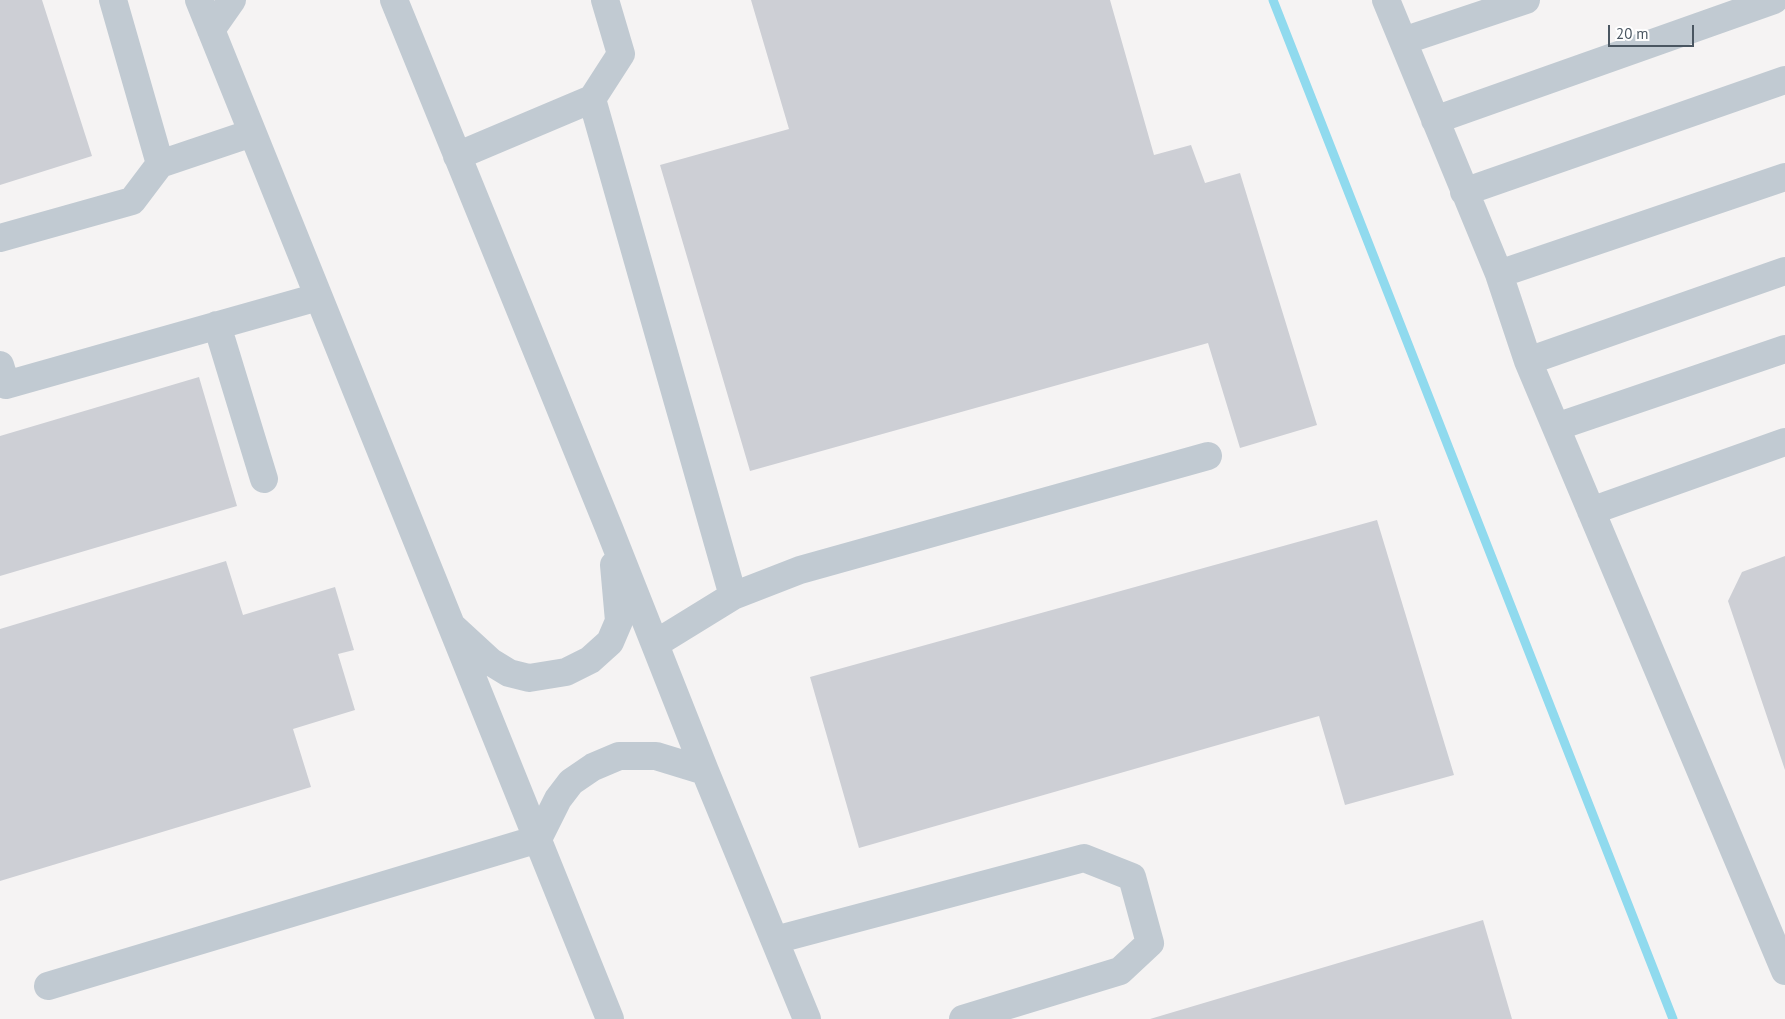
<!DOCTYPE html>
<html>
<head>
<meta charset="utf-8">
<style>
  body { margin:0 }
  #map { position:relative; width:1785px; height:1019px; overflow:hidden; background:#f5f3f3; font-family:"PT Sans",sans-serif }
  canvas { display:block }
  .scale { position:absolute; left:1608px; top:25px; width:86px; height:22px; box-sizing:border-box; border:2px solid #4a5661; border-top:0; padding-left:6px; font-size:15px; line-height:18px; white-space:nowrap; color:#4a5661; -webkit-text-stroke:4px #fff; paint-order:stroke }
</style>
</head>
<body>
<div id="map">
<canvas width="1785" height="1019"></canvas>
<div class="scale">20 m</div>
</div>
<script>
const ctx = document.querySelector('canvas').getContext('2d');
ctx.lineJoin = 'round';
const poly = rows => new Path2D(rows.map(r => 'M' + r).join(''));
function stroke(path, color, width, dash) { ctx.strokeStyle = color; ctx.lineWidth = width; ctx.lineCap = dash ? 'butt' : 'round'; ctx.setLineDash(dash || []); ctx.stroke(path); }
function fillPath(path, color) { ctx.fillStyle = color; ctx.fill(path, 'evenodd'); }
stroke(poly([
  [1273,0,1673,1019]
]), '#90daee', 9);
fillPath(poly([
  [0,0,42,0,92,156,0,185],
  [751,0,1110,0,1154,155,1191,145,1205,183,1240,173,1317,425,1240,448,1208,343,750,471,660,165,789,129],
  [199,377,237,506,0,576,0,436],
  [1377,520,1454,775,1345,805,1319,716,859,848,810,677],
  [1785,556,1785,770,1728,601,1742,572],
  [226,561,243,615,335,587,354,650,338,654,355,710,293,729,311,787,0,881,0,629],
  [1483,920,1512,1019,1150,1019]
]), '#cdcfd5');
stroke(poly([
  [113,0,160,164],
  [199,0,610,1019],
  [394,0,609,528,705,771,807,1019],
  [605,0,621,54,592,99,733,596],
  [1386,0,1499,274,1528,361,1785,971],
  [211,30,232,0],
  [1403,41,1526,0],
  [1435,120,1774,0],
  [457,156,592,99],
  [1464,192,1785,80],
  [0,238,132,201,160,164,252,133],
  [1499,274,1785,177],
  [217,325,264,479],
  [1528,361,1785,271],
  [0,365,6,385,318,297],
  [1556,427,1785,349],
  [1591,511,1785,442],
  [454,628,491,662,509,673,529,678,566,672,590,660,610,642,619,621,614,565],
  [655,644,733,596,800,570,1208,456],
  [775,940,1084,858,1132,877,1150,943,1120,971,963,1019],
  [48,986,538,839,558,799,571,782,593,767,619,756,656,756,705,771]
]), '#c1cad2', 28);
</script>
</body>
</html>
